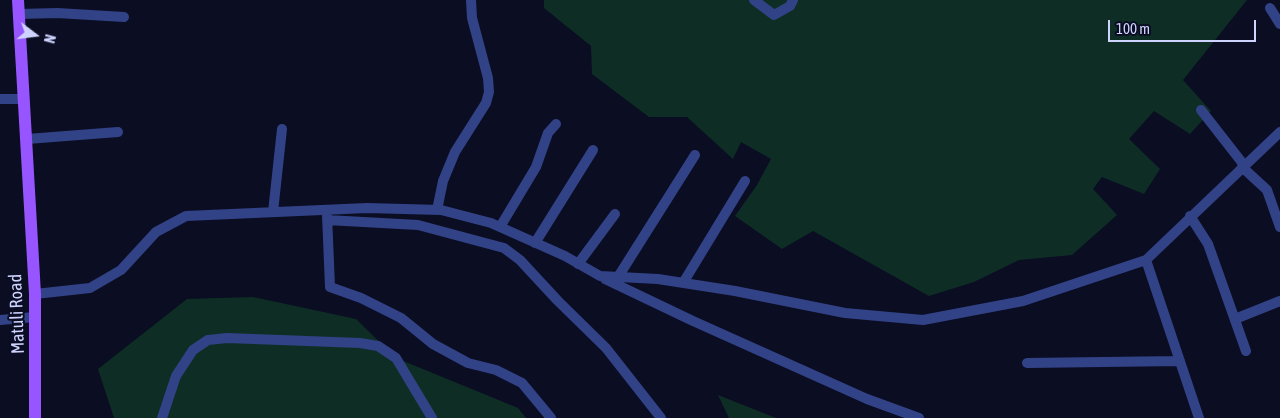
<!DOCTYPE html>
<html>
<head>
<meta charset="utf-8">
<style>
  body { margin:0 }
  #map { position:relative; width:1280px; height:418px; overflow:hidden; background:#0b0d23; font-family:"Asap Condensed",sans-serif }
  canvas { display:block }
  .north { position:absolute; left:10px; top:10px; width:50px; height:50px; -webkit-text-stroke:4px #0b0d23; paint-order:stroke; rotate:105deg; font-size:14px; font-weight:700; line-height:20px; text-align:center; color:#ced4ff }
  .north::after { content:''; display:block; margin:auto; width:18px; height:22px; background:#ced4ff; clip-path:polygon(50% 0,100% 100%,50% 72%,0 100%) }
  .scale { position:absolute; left:1108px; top:20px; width:148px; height:22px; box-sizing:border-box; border:2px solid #ced4ff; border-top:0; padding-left:6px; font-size:15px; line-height:18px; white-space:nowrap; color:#ced4ff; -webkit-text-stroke:4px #0b0d23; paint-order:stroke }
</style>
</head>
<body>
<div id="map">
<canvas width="1280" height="418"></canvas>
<div class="north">N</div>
<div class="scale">100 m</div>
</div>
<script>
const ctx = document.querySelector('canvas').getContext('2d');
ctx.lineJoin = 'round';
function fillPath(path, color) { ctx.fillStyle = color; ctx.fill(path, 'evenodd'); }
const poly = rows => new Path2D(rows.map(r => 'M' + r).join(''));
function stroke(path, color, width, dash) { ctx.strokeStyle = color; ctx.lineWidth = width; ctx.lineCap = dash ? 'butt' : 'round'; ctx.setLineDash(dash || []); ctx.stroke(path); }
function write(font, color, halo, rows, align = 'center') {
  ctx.font = font + ' "Asap Condensed",sans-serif'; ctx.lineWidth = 4; ctx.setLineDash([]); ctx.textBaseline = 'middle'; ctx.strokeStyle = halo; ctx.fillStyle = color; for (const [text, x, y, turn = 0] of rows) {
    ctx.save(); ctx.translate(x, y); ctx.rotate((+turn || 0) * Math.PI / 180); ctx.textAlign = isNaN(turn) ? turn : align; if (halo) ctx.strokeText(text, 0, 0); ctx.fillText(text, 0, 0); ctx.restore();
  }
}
fillPath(poly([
  [544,0,1247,0,1183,80,1211,111,1190,134,1154,111,1129,139,1160,169,1144,194,1102,177,1093,189,1117,215,1072,255,1019,260,974,282,929,296,813,231,782,249,735,216,757,185,771,159,741,142,733,159,687,117,649,117,592,74,591,46,544,8],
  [253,297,356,319,396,358,518,408,526,418,114,418,98,369,187,299],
  [718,395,776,418,729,418]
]), '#0e2e25');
stroke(poly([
  [754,0,774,15,790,6,793,0],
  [1270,8,1280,24],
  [19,14,57,13,124,17],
  [0,99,24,99],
  [1201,110,1244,165],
  [27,139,118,132],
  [1242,167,1267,190,1280,227],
  [437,210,443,181,455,152,486,103,489,92,488,78,472,18,471,0],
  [273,212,282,129],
  [327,215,330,287,361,298,401,318,433,344,468,363,496,370,522,383,551,418],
  [1190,216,1208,244,1246,351],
  [327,220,418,225,504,248,520,260,558,301,606,348,661,418],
  [500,227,536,167,548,133,556,124],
  [535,243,593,150],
  [1146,260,1199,418],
  [578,264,615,214],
  [618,277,695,155],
  [605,279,693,321,867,399,919,418],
  [683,283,745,181],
  [35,294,90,288,121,270,156,232,186,216,367,208,441,210,491,223,565,256,600,276,658,279,735,291,845,313,923,320,1023,301,1146,260,1280,132],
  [1235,319,1280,301],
  [0,320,35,317],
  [1027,363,1180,361],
  [162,418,176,376,193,350,208,340,227,338,360,343,378,346,396,358,432,418]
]), '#324287', 10);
stroke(poly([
  [18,0,35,294,35,418]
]), '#9755ff', 12);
write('18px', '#ced4ff', '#0b0d23', [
  ["Matuli Road",17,314,-92]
]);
</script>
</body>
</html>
